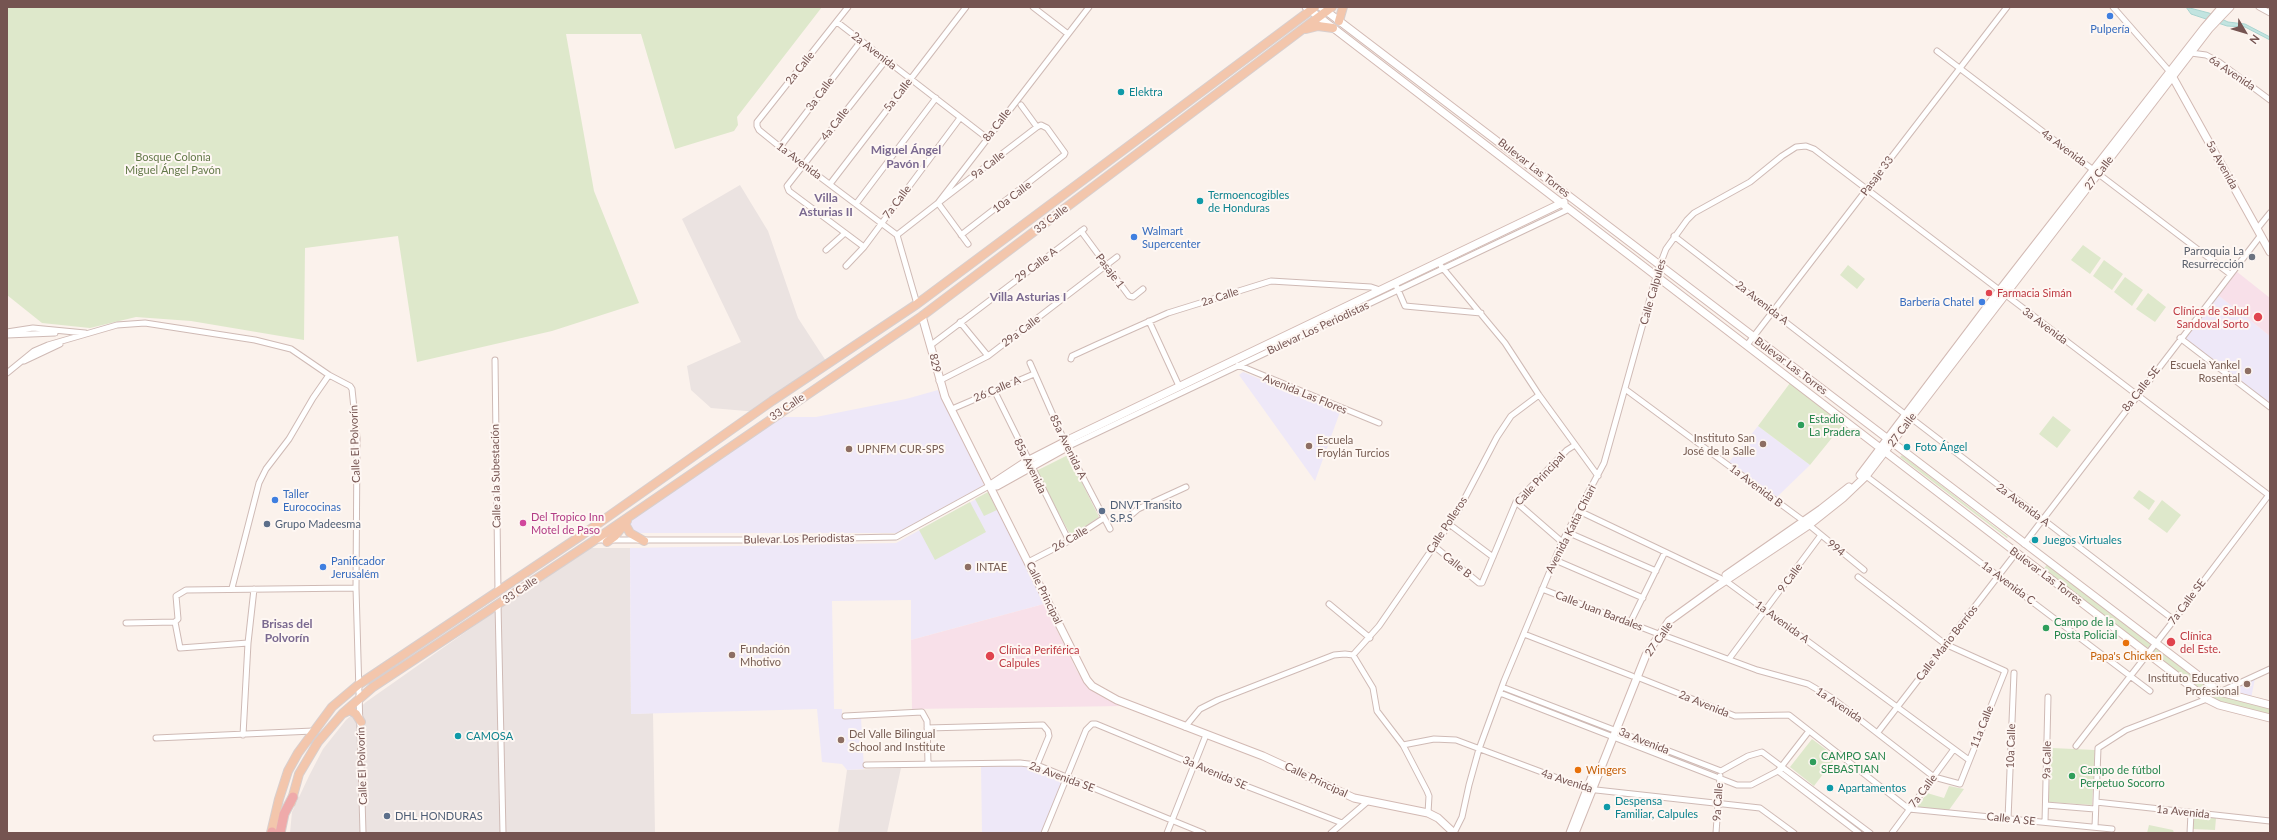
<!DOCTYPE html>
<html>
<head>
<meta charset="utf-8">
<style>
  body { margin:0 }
  #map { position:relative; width:2277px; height:840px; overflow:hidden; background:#fbf2ec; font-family:Lato,sans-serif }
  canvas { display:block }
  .frame { position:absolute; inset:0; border:8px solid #755451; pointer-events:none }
  .north { position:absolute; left:2225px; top:12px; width:40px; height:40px; -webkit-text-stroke:3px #fef7f3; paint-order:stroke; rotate:128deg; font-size:11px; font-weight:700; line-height:16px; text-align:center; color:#755451 }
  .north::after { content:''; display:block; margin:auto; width:14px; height:18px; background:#755451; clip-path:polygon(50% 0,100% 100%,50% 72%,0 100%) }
</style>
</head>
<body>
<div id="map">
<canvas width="2277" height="840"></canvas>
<div class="frame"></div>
<div class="north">N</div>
</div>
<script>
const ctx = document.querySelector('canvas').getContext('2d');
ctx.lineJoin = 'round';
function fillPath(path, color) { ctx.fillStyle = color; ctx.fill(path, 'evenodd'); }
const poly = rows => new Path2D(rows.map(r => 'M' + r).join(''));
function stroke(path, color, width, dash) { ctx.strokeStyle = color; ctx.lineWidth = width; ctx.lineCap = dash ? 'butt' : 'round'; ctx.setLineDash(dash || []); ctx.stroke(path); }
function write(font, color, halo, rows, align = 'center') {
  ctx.font = font + ' Lato,sans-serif'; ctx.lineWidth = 4; ctx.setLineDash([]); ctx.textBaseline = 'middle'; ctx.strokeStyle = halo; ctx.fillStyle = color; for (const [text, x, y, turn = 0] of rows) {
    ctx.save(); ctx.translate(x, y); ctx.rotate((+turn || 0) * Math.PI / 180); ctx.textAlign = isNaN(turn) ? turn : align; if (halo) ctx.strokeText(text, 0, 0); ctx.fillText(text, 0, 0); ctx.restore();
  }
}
fillPath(poly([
  [740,185,768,231,798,318,826,361,758,412,711,408,691,390,687,366,741,342,682,219],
  [591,548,630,548,631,714,653,713,655,833,290,833,292,812,309,776,323,749,346,720,366,702,494,612],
  [901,768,887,833,838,833,847,770]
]), '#ebe3e1');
fillPath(poly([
  [2218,295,2270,336,2270,404,2184,339],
  [1243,372,1340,412,1315,481,1239,375],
  [938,390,984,485,897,533,640,533,634,531,631,527,631,523,634,518,777,417,816,417,906,399],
  [1758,426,1810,465,1777,497,1729,462],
  [989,492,1044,604,911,640,911,600,832,601,834,709,842,709,842,717,861,717,864,769,847,770,842,764,822,762,817,709,631,714,630,548,896,543],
  [2255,678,2251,699,2226,690],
  [981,766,1020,766,1035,768,1064,778,1042,833,982,833]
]), '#eee8f8');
fillPath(poly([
  [2236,271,2270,298,2270,336,2218,295],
  [1044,604,1077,671,1085,683,1093,691,1125,706,912,709,911,640]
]), '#f8e0e9');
fillPath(poly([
  [7,7,822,7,737,117,738,125,734,131,675,149,641,34,566,34,594,191,639,303,552,331,417,362,398,236,305,248,304,340,191,321,136,317,90,328,42,323,7,295],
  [2083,245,2101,258,2090,274,2071,260],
  [2104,260,2123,274,2112,290,2093,276],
  [1848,265,1865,279,1857,289,1840,275],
  [2125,277,2143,290,2132,306,2114,292],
  [2148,293,2166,307,2155,322,2136,309],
  [1790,383,1844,423,1810,465,1758,426],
  [2053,416,2071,430,2057,448,2039,434],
  [1068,455,1099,517,1071,536,1036,471],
  [1902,455,2008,537,2007,538,1900,457],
  [2139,490,2155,501,2149,510,2133,498],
  [988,492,997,510,984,516,975,499],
  [2162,500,2181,515,2167,533,2148,519],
  [970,502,986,532,935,560,919,530],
  [2047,564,2217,695,2270,708,2269,717,2215,702,2043,571],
  [1812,739,1836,757,1814,786,1790,767],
  [2052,748,2095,750,2092,805,2048,802],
  [1949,786,1964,789,1949,810,1917,807,1927,793,1944,798],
  [2193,817,2216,818,2215,830,2193,829],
  [2149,825,2173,830,2174,833,2147,833]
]), '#dee8cb');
const water = poly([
  [2186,7,2209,13,2228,22,2245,24,2270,37,2270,40,2245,27,2227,26,2191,14,2186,7]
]);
fillPath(water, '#c2e4e0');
stroke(water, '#a9d4d0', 1);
const street = poly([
  [848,7,765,112,757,122,757,126,759,130,780,147,897,235,917,304],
  [1033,7,1068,34],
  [2113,7,2170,72],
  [2259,7,2270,13],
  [837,22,987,138],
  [1937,51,2230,274],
  [2191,53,2206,55,2219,62,2270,100],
  [780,147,861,41],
  [830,184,966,7],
  [856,204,936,98],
  [2257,229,2270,213],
  [1081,231,1129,296,1133,297,1143,289],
  [897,235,938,203,1089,7],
  [961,235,1064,155,1065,153,1047,128,1041,125,1037,127,1021,105],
  [1674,236,1906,415],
  [968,244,938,203,1037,127],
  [864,247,789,191,787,186,886,60],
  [826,250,845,233],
  [846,266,864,247,960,118],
  [1441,266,1505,343,1539,395,1598,476],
  [1395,283,1405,306,1481,313],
  [1149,321,1179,386],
  [960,322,988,356],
  [7,332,33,328,85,333],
  [7,335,55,333],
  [2180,338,2270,407],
  [931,345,1084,229],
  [1747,345,2007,7],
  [1071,359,1072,356,1096,345,1168,313,1271,281,1371,287,1380,290],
  [495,360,498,592],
  [24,361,60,344],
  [1030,363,1067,447,1110,529],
  [1238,365,1379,423],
  [7,373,34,351,48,345,117,325,145,323,255,340,291,349,329,375,350,386,352,389,357,438,356,588,363,833],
  [939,381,988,356,1117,257],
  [1625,389,1809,525,1864,570],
  [994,390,1069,541],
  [952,409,1034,374],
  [1911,418,2174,620],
  [1067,447,1569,209],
  [1866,476,2150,691],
  [1516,502,1562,542],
  [1579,511,1726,581,1969,760],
  [1131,515,1138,509,1186,487],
  [1449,524,1493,557],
  [1567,532,1656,571],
  [595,540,747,540,896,537,989,486],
  [2024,544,2261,235],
  [1434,546,1479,583,1482,583,1516,502,1567,450,1575,445],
  [1555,560,1643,598],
  [1028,562,1069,541,1104,518],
  [232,588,259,483,266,469,289,439,313,398,329,375],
  [1542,589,1656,633],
  [498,604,503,833],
  [1329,604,1370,638],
  [175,622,180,648,248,643],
  [126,623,175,622,178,619,176,596,186,590,356,588],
  [1630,623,1665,552],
  [1524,634,1632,676],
  [1660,634,1757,670,1808,684,1832,698,1934,777,1960,784,2005,671,1945,644,1858,577],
  [1353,655,1379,626,1457,513,1497,437,1511,416,1539,395],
  [1729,659,1821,535],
  [1637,677,1735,716,1789,715,1909,809,2112,829],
  [1502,687,1721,771,1748,756,1762,752,1870,833],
  [2220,692,2270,669],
  [1500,693,1737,785,1751,785,1778,771,1809,731],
  [845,716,922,712,927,721,928,764],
  [1185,727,1200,709,1218,700,1334,655,1345,654,1353,655,1373,688,1377,711,1403,745,1427,791,1429,796,1428,813],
  [927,728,1043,725,1048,731,1049,736,1037,765],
  [1878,732,2016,553],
  [243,735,248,643,254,589],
  [156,738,313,731],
  [1403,745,1434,739,1456,740,1587,789,1760,808,1794,833],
  [2076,746,2174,620,2268,496],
  [866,765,1020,763,1037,765,1203,833],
  [1778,771,1859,833],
  [2096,802,2270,821],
  [2046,805,2095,809],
  [2008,819,2014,673],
  [2045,822,2048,697],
  [2095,827,2098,748,2126,730,2207,699],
  [1044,833,1086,730,1092,724,1096,724,1246,786,1342,823],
  [1167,833,1206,735],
  [1331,833,1367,802],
  [1454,833,1462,817,1469,785,1479,749,1504,681,1562,542,1604,463,1658,270,1666,249,1687,220,1694,213,1750,182,1782,156,1796,147,1806,146,1814,149,2270,496],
  [1716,833,1720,776],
  [1892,833,1954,749],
  [2190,833,2191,813]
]);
const secondary = poly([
  [1306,7,2207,699,2219,705,2270,718],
  [1321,7,2220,692,2270,705],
  [2171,74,2270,252],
  [922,316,945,397,1087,680,1092,686,1117,700,1263,756,1354,798,1428,813,1438,818,1454,833],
  [1860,475,1999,291,2204,28,2222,7],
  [989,486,1027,461,1072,438,1564,202],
  [989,486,997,486,1067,447,1072,438],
  [1726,575,1821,509,1849,487],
  [1570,833,1593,774],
  [1575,833,1646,655,1669,621,1716,587,1809,525,1843,498,1866,476,2209,29,2230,7]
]);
const primary = poly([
  [1339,21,1343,7],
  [1306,29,1318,26,1333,28],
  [625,524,630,533,644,541],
  [607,542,615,536,627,521],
  [344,713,350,710,356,714,361,722],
  [291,803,299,774,318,742,343,713,373,687,595,540,922,316,1332,7],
  [271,833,279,799,288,771,298,753,332,707,358,685,582,535,772,401,917,304,1315,7]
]);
const highway = poly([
  [272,832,272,833],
  [280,833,284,814,293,797]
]);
stroke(street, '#cfbab5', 7);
stroke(secondary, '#d2b9b3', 9);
stroke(primary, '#d8cfce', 10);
stroke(highway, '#d8cfce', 11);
stroke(street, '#fff', 5);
stroke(secondary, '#fff', 7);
stroke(primary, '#f3c6ac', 8);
stroke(highway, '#efaaaa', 9);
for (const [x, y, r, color] of [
  [2110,16,4,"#3f7fe0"],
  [1121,92,4,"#0f9aa8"],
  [1200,201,4,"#0f9aa8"],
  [1134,237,4,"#3f7fe0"],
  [2252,257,4,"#6b7280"],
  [1989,293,4,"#e0444e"],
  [1982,302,4,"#3f7fe0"],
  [2258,317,5,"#e0444e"],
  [2248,371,4,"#8d6e63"],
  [1801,425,4,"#2e9e5b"],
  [1763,444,4,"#8d6e63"],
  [1309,446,4,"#8d6e63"],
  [1907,447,4,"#0f9aa8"],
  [849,449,4,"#8d6e63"],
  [275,500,4,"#3f7fe0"],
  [1102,511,4,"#5c6f8a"],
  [523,523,4,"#d1479c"],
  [267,524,4,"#5c6f8a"],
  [2035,540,4,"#0f9aa8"],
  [323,567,4,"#3f7fe0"],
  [968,567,4,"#8d6e63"],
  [2046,628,4,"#2e9e5b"],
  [2171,642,5,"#e0444e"],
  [2126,643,4,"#e8710a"],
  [732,655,4,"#8d6e63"],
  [990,656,5,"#e0444e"],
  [2247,684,4,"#8d6e63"],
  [458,736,4,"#0f9aa8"],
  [841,740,4,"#8d6e63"],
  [1813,762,4,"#2e9e5b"],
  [1578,770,4,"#e8710a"],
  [2072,776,4,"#2e9e5b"],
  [1830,788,4,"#0f9aa8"],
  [1607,807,4,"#0f9aa8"],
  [387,816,4,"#5c6f8a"]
]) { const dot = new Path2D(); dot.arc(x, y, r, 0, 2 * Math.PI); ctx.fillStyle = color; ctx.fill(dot); stroke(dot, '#fef7f3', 1.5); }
write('11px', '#366cbe', '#fef7f3', [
  ["Pulpería",2110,29,"center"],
  ["Walmart",1142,231],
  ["Supercenter",1142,244],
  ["Barbería Chatel",1974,302,"right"],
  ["Taller",283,494],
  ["Eurococinas",283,507],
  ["Panificador",331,561],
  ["Jerusalém",331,574]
], 'left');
write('11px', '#755451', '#fef7f3', [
  ["2a Avenida",874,51,38],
  ["2a Calle",800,68,-51],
  ["6a Avenida",2232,73,34],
  ["3a Calle",820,94,-53],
  ["5a Calle",898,95,-52],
  ["4a Calle",835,124,-52],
  ["8a Calle",997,125,-52],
  ["4a Avenida",2064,148,37],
  ["1a Avenida",799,161,37],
  ["9a Calle",988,165,-37],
  ["5a Avenida",2222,165,61],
  ["Bulevar Las Torres",1534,168,38],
  ["27 Calle",2099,173,-52],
  ["Pasaje 33",1877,176,-53],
  ["10a Calle",1012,197,-37],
  ["7a Calle",897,202,-53],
  ["33 Calle",1051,219,-37],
  ["29 Calle A",1036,265,-37],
  ["Pasaje 1",1110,271,53],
  ["Calle Calpules",1653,292,-74],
  ["2a Calle",1220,297,-18],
  ["2a Avenida A",1762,303,38],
  ["3a Avenida",2045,326,37],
  ["Bulevar Los Periodistas",1318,328,-25],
  ["29a Calle",1021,331,-37],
  ["829",935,363,77],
  ["Bulevar Las Torres",1791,366,37],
  ["26 Calle A",997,389,-23],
  ["8a Calle SE",2141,389,-52],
  ["Avenida Las Flores",1305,394,22],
  ["33 Calle",787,407,-34],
  ["27 Calle",1902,430,-53],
  ["Calle El Polvorín",355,444,-92],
  ["85a Avenida A",1068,447,64],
  ["85a Avenida",1030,466,64],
  ["Calle a la Subestación",496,476,-91],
  ["Calle Principal",1540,479,-47],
  ["1a Avenida B",1756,486,37],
  ["2a Avenida A",2023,505,37],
  ["Calle Polleros",1447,525,-57],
  ["Avenida Katia Chiari",1571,529,-63],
  ["Bulevar Los Periodistas",799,539,-1],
  ["26 Calle",1070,539,-30],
  ["994",1836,548,39],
  ["Calle B",1457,565,39],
  ["Bulevar Las Torres",2046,576,37],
  ["9 Calle",1790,578,-53],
  ["1a Avenida C",2008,583,37],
  ["33 Calle",520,590,-34],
  ["Calle Principal",1044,593,64],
  ["7a Calle SE",2187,602,-53],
  ["Calle Juan Bardales",1599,611,21],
  ["1a Avenida A",1782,622,36],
  ["27 Calle",1659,639,-55],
  ["Calle Mario Berríos",1947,643,-52],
  ["2a Avenida",1704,704,22],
  ["1a Avenida",1839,705,34],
  ["11a Calle",1982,727,-68],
  ["3a Avenida",1644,741,22],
  ["10a Calle",2011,746,-88],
  ["9a Calle",2047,760,-89],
  ["Calle El Polvorín",362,766,-92],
  ["3a Avenida SE",1215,773,23],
  ["2a Avenida SE",1062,777,20],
  ["Calle Principal",1316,780,25],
  ["4a Avenida",1567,781,18],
  ["7a Calle",1923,791,-53],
  ["9a Calle",1718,802,-86],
  ["1a Avenida",2183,812,6],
  ["Calle A SE",2011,819,6]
]);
write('11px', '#0d838f', '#fef7f3', [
  ["Elektra",1129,92],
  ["Termoencogibles",1208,195],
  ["de Honduras",1208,208],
  ["Foto Ángel",1915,447],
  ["Juegos Virtuales",2043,540],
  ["CAMOSA",466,736],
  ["Apartamentos",1838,788],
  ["Despensa",1615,801],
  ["Familiar, Calpules",1615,814]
], 'left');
write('11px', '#64794a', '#fef7f3', [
  ["Bosque Colonia",173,157],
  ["Miguel Ángel Pavón",173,170]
]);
write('11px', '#5b616d', '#fef7f3', [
  ["Parroquia La",2244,251],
  ["Resurrección",2244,264]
], 'right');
write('11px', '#be3a42', '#fef7f3', [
  ["Farmacia Simán",1997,293],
  ["Clínica de Salud",2249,311,"right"],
  ["Sandoval Sorto",2249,324,"right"],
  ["Clínica",2180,636],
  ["del Este.",2180,649],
  ["Clínica Periférica",999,650],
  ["Calpules",999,663]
], 'left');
write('11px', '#785e54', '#fef7f3', [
  ["Escuela Yankel",2240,365,"right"],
  ["Rosental",2240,378,"right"],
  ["Instituto San",1755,438,"right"],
  ["José de la Salle",1755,451,"right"],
  ["Escuela",1317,440],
  ["Froylán Turcios",1317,453],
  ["UPNFM CUR-SPS",857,449],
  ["INTAE",976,567],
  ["Fundación",740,649],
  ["Mhotivo",740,662],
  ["Instituto Educativo",2239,678,"right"],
  ["Profesional",2239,691,"right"],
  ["Del Valle Bilingual",849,734],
  ["School and Institute",849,747]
], 'left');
write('11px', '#27864d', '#fef7f3', [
  ["Estadio",1809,419],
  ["La Pradera",1809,432],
  ["Campo de la",2054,622],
  ["Posta Policial",2054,635],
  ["CAMPO SAN",1821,756],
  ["SEBASTIAN",1821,769],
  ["Campo de fútbol",2080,770],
  ["Perpetuo Socorro",2080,783]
], 'left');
write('11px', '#4e5e75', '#fef7f3', [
  ["DNVT Transito",1110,505],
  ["S.P.S",1110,518],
  ["Grupo Madeesma",275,524],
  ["DHL HONDURAS",395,816]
], 'left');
write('11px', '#b23c85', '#fef7f3', [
  ["Del Tropico Inn",531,517],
  ["Motel de Paso",531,530]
], 'left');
write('11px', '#c56008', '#fef7f3', [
  ["Papa's Chicken",2126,656],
  ["Wingers",1586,770,"left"]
]);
write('bold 12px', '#7a6990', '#fef7f3', [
  ["Miguel Ángel",906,150],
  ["Pavón I",906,164],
  ["Villa",826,198],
  ["Asturias II",826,212],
  ["Villa Asturias I",1028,297],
  ["Brisas del",287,624],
  ["Polvorín",287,638]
]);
</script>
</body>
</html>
